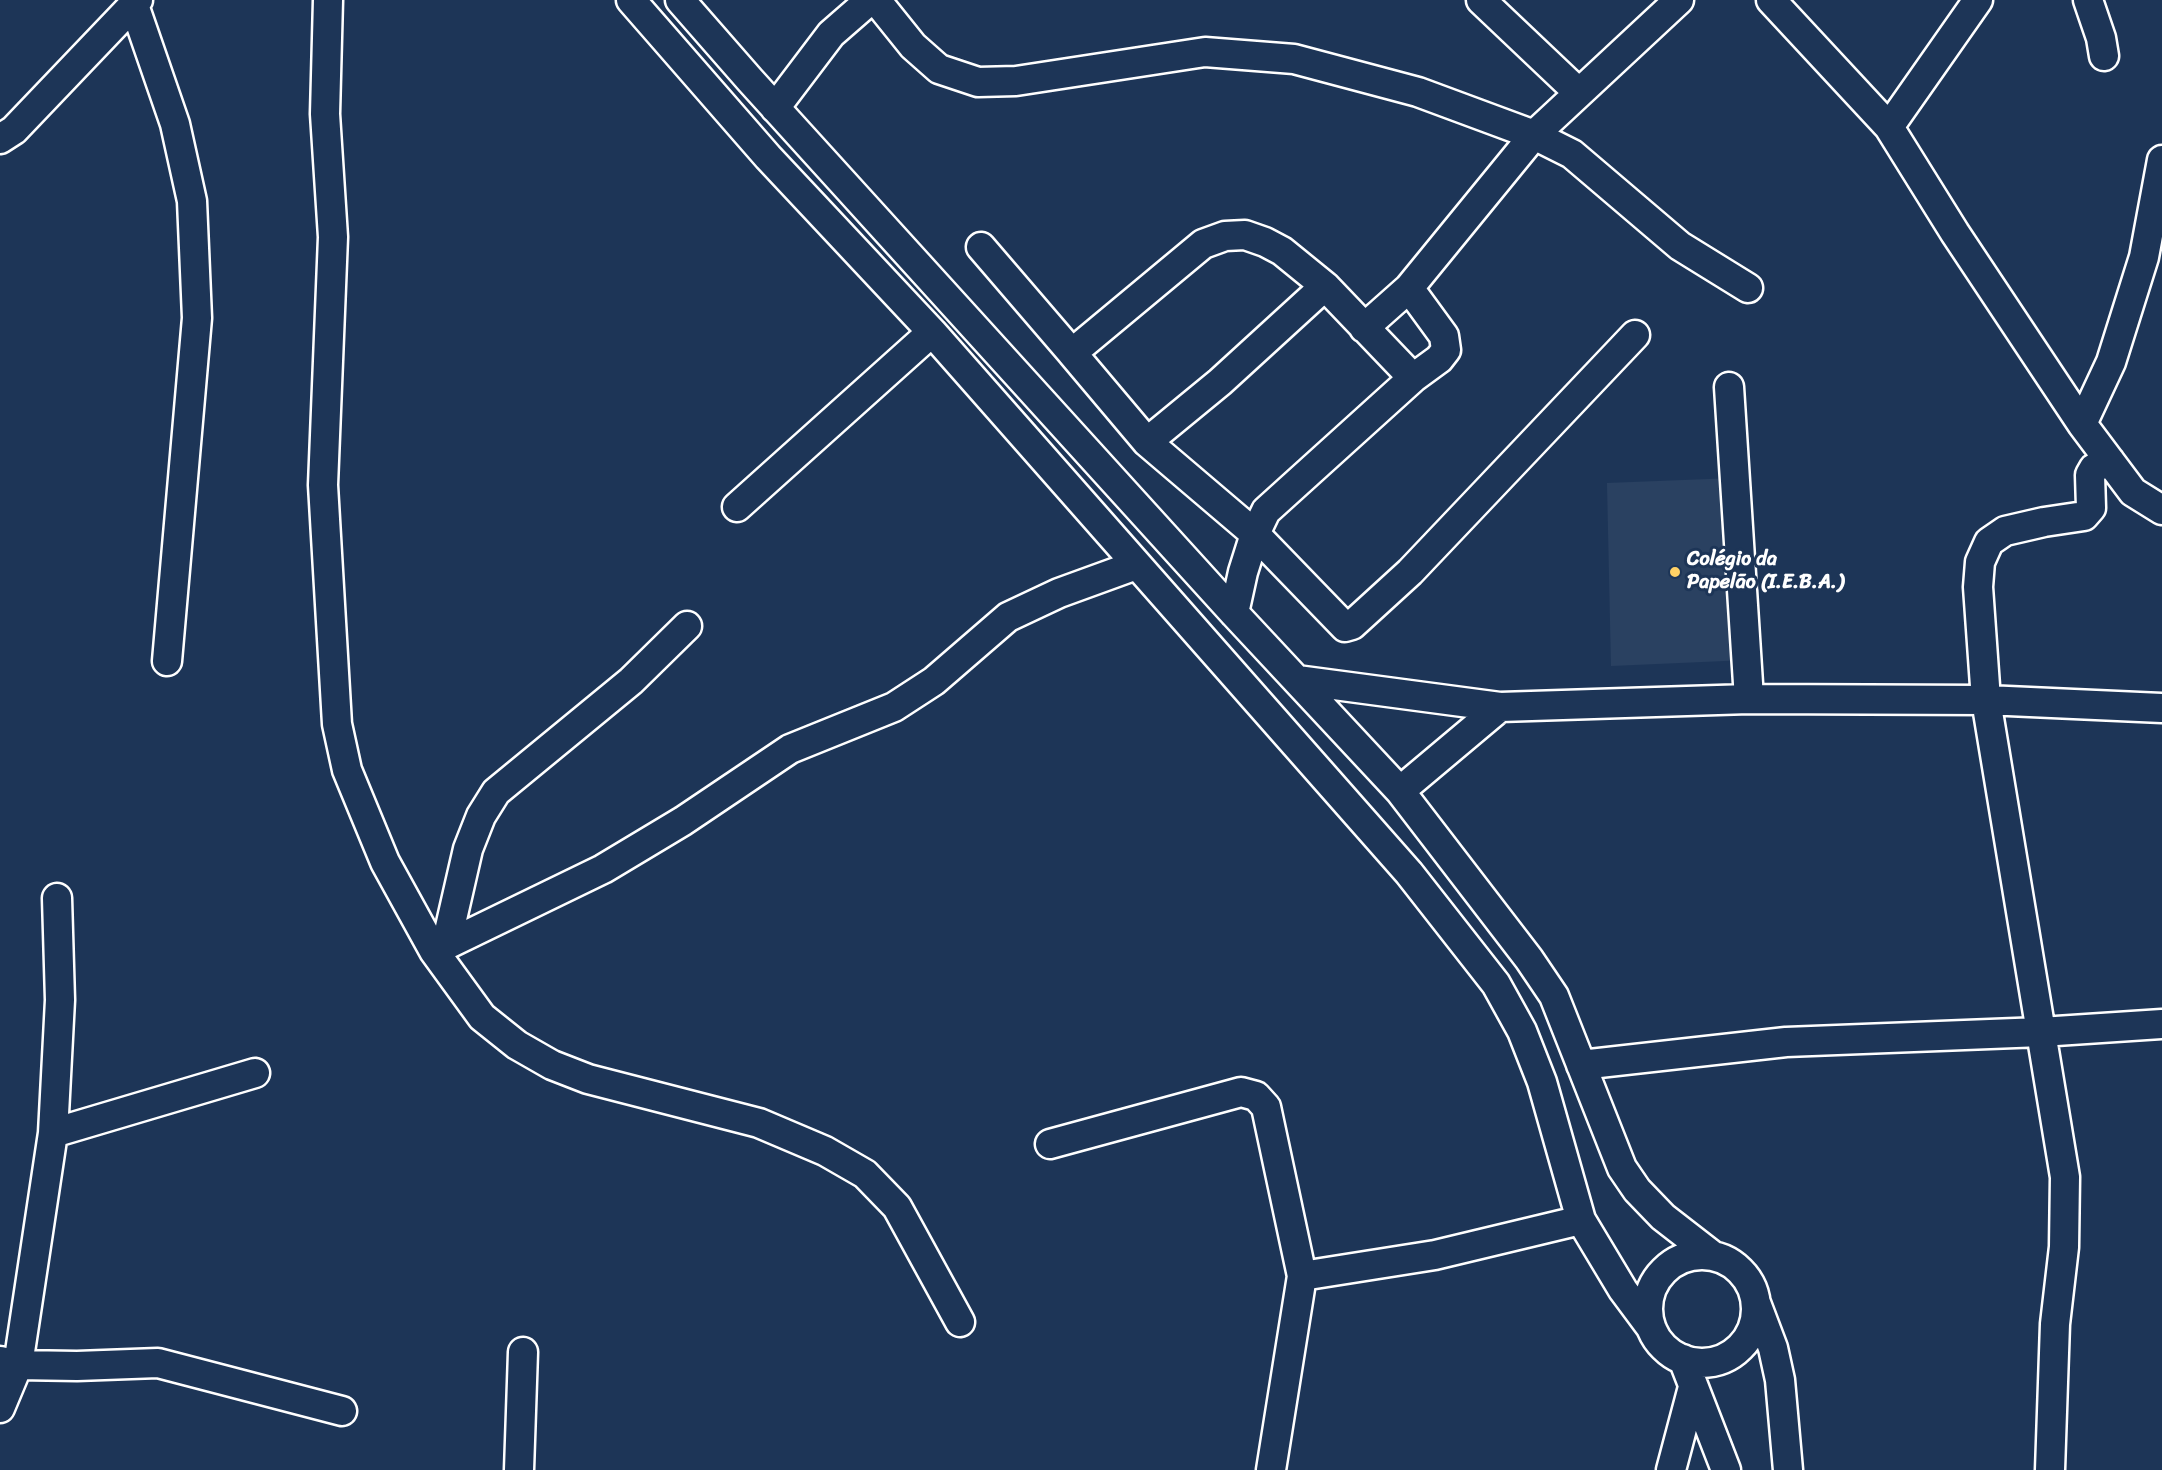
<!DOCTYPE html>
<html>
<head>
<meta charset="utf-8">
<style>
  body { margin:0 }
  canvas { display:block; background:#1d3557 }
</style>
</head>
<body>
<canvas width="2162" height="1470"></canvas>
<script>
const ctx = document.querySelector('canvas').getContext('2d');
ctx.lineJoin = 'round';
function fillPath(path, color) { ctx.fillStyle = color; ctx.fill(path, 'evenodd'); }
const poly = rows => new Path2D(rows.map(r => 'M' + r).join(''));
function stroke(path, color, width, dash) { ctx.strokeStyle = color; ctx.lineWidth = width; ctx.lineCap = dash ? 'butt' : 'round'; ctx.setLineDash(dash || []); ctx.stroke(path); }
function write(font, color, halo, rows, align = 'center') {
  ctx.font = font + ' Sriracha,sans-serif'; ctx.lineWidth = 6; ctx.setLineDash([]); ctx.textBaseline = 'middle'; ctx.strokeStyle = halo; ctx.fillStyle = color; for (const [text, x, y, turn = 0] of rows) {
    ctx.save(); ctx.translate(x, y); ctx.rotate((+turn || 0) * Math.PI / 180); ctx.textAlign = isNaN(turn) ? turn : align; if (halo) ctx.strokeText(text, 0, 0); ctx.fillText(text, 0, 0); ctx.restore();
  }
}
fillPath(poly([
  [1735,478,1747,660,1611,666,1607,483]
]), '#2a4161');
const minor = poly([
  [328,0,325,114,333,237,323,485,337,724,347,770,385,862,434,951,482,1017,517,1045,552,1065,588,1079,759,1123,825,1151,865,1174,897,1207,960,1322],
  [631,0,768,157,932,332,1409,873,1496,984,1522,1031,1542,1082,1581,1220,1623,1290,1652,1329],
  [680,0,750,80,1234,613,1400,791,1529,959,1554,996,1622,1168,1637,1190,1663,1217,1712,1255],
  [876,0,913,46,939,69,978,82,1016,81,1205,52,1294,59,1418,92,1534,135,1572,154,1680,246,1748,288],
  [1481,0,1579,93],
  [1771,0,1889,127,1955,233,2082,424,2133,492,2162,510],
  [2088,0,2101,38,2104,56],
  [134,5,175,124,192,201,197,318,167,661],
  [775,108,831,34,870,0],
  [1889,127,1978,0],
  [0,139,14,130,138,0],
  [981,247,1072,353],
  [1364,328,1409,288],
  [1413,378,1325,286,1282,251,1265,242,1245,235,1225,236,1203,244,1072,353,1147,442,1255,534,1345,627,1352,625,1410,572,1635,335],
  [1729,387,1749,699],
  [2082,424,2111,362,2144,257,2162,160],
  [1147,442,1220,382,1325,286],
  [737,507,932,332],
  [1234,613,1243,572,1255,534,1266,511,1413,378,1439,359,1446,350,1444,336,1409,288,1534,135,1679,0],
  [1297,680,1500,707,1749,699,1986,700,2162,708],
  [1400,791,1500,707],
  [446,945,468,849,481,816,496,792,631,681,687,626],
  [434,951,603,869,683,821,790,749,894,707,934,681,1008,617,1059,593,1136,565],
  [1581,1065,1786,1042,2041,1032,2162,1024],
  [53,1133,255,1073],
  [1050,1144,1241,1092,1256,1096,1266,1107,1302,1276,1271,1470],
  '1648 1309a54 54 0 1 1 108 0a54 54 0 1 1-108 0Z',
  [1302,1276,1435,1255,1581,1220],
  [1756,1303,1773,1348,1780,1380,1788,1470],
  [1683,1359,1726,1470],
  [0,1361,18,1365,77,1366,158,1363,342,1411],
  [0,1408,18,1365,53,1133,60,1000,57,898],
  [519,1470,523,1352],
  [1671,1470,1693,1387],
  [2050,1470,2055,1324,2064,1247,2065,1177,1986,700,1978,587,1980,562,1989,542,2005,531,2044,522,2084,516,2091,508,2090,475,2094,468,2110,461]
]);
stroke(minor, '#fff', 33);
stroke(minor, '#1d3557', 28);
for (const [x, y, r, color] of [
  [1675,572,6,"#ffd166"]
]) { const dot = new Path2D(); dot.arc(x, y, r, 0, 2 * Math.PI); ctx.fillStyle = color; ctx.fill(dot); stroke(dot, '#1d3557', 2); }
write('bold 20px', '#fff', '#1d3557', [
  ["Colégio da",1687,560],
  ["Papelão (I.E.B.A.)",1687,583]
], 'left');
</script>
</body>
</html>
